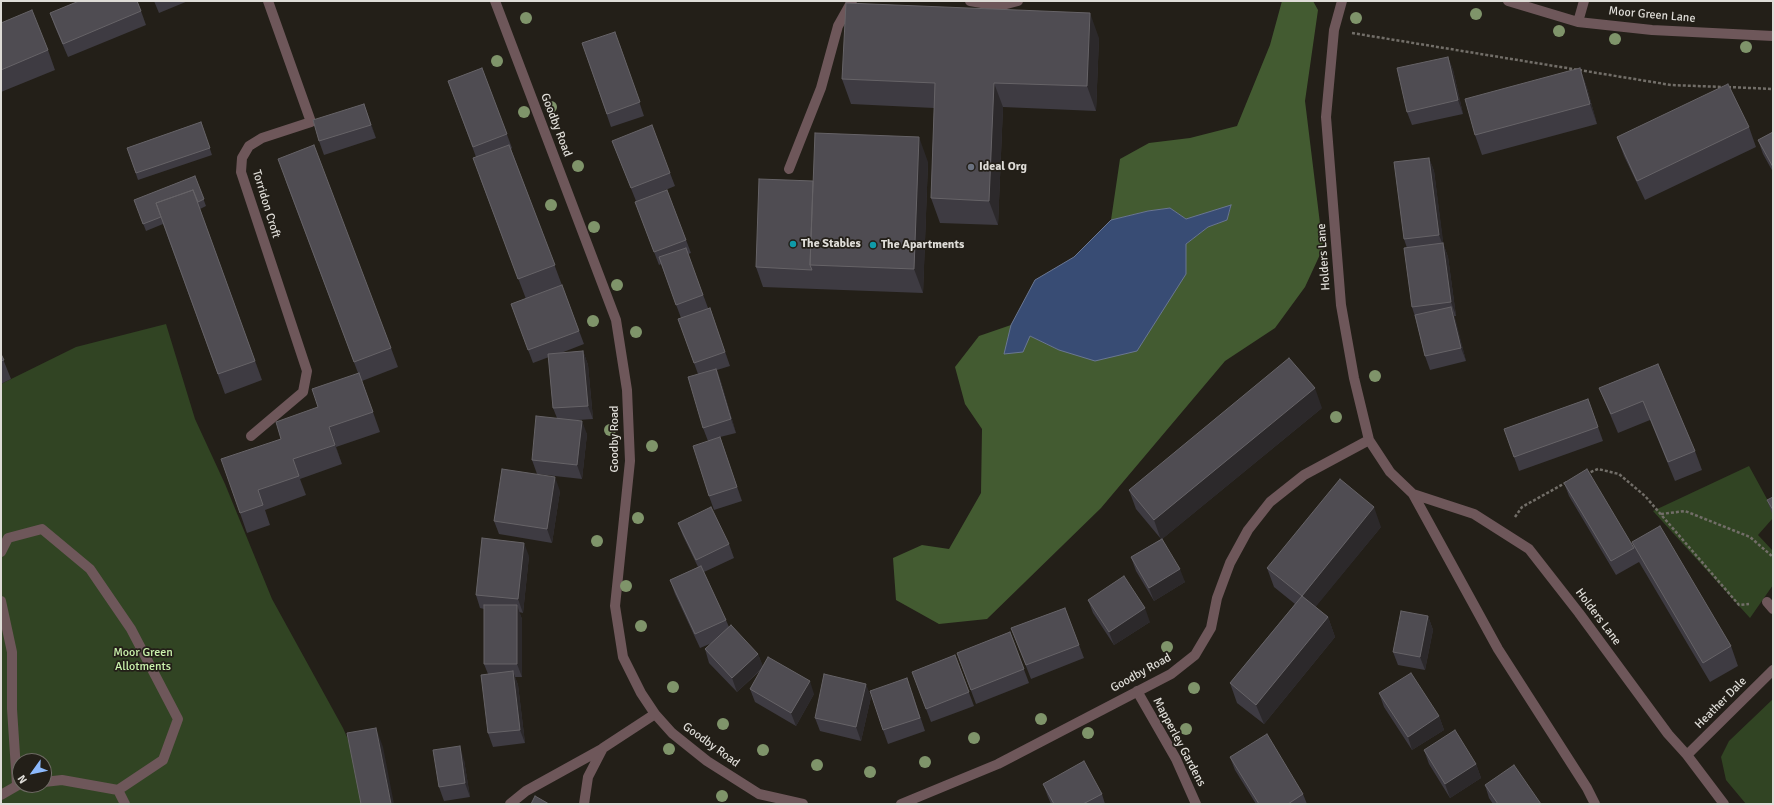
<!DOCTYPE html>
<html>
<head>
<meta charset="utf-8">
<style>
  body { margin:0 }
  #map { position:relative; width:1774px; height:805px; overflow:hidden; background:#231f18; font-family:Signika,sans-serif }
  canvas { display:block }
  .frame { position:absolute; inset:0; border:2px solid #dedcd7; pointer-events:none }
  .north { position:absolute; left:12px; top:753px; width:40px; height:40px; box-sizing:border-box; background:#231f18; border:1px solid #6e6b64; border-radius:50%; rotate:237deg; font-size:11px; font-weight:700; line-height:16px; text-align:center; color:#dedcd7 }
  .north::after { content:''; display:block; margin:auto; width:14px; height:18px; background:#8db9fc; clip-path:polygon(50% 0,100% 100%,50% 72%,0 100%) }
</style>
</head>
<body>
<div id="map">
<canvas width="1774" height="805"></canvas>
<div class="frame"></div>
<div class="north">N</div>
</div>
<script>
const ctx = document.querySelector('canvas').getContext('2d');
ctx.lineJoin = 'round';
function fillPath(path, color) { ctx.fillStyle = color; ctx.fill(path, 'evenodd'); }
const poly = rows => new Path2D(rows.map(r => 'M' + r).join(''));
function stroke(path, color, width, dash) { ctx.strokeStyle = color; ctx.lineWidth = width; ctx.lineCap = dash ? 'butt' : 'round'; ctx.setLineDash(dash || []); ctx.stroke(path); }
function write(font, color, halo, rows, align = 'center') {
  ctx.font = font + ' Signika,sans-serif'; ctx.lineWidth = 3.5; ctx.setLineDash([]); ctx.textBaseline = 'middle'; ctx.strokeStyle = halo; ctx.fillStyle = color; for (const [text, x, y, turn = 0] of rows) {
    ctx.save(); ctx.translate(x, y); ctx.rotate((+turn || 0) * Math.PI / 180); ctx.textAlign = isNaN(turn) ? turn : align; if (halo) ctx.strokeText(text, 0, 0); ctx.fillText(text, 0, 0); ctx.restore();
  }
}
fillPath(poly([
  [166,324,195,419,225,484,272,599,343,728,354,753,365,804,1,804,1,384,76,347],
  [20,761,44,761,44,785,20,785],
  [1749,466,1773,510,1773,518,1758,535,1773,551,1773,585,1750,618,1653,511],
  [1773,699,1773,804,1746,804,1726,780,1721,757,1729,741]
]), '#314423');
fillPath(poly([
  [1282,1,1313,1,1318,10,1305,101,1323,248,1305,287,1275,328,1225,361,1101,508,987,619,939,624,896,600,893,558,922,545,949,549,981,493,982,429,965,404,955,367,979,336,1011,325,1005,354,1030,336,1059,350,1186,274,1186,244,1208,227,1227,220,1231,206,1186,219,1170,208,1148,211,1111,220,1120,159,1149,143,1190,138,1237,126,1270,45]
]), '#435b31');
const water = poly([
  [1231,205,1227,220,1208,227,1186,244,1186,274,1137,351,1095,361,1059,350,1030,336,1023,352,1004,354,1011,325,1035,280,1074,257,1111,220,1148,211,1170,208,1186,219,1231,205]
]);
fillPath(water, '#384c74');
stroke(water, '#6a7792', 1);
stroke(poly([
  [1352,33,1671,85,1723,87],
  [1728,87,1773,89],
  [1586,474,1598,469,1619,474,1645,496,1739,605,1749,604],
  [1661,514,1685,511,1750,537,1773,557],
  [1515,517,1522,507,1567,482]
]), '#726e68', 2.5, [3, 2]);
stroke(poly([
  [495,1,616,320,627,390,630,461,615,606,623,657,641,693,655,714,672,733,707,761,759,794,803,804],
  [970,1,999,6,1018,1],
  [1342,1,1334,30,1326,117,1341,305,1354,378,1369,440,1390,472,1413,494,1474,514,1529,549,1579,613,1668,734,1687,755,1724,804],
  [1508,1,1578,22,1652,30,1773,36],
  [1578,22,1584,1],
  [789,169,821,88,838,26,852,1],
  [251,436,303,392,307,371,241,172,242,158,249,146,262,138,311,122,268,1],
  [1413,494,1498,649,1587,788,1595,804],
  [1,552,8,538,42,529,90,569,131,629,178,719,163,760,118,790,62,780,44,782],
  [1,601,12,652,12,709,17,785],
  [1767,602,1773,609],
  [1137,691,1176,759,1196,804],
  [1687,755,1773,670],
  [118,790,125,804],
  [1,795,20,784],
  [510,804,526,791,602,749],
  [584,804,588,777,603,748,655,714],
  [901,804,998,764,1171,674,1195,655,1211,628,1217,598,1230,563,1248,530,1270,502,1304,475,1369,440]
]), '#6e575a', 10);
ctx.fillStyle = '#7f946a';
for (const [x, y] of [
  [1476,14],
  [526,18],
  [1356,18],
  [1559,31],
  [1615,39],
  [1746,47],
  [497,61],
  [551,107],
  [524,112],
  [578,166],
  [551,205],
  [594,227],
  [617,285],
  [593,321],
  [636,332],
  [1375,376],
  [1336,417],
  [610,430],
  [652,446],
  [638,518],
  [597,541],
  [626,586],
  [641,626],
  [1167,647],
  [673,687],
  [1194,688],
  [1041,719],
  [723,724],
  [1186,729],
  [1088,733],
  [974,738],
  [669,749],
  [763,750],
  [925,762],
  [817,765],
  [870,772],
  [722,796]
]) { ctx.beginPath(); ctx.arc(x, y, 6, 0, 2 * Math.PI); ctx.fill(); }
fillPath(poly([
  [154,1,188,1,159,13],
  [141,11,146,25,68,57,55,27,50,13],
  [1,23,48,50,55,70,1,92],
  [1099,38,1096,111,1003,107,998,225,940,223,931,198,934,108,851,104,842,79],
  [582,43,620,45,644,116,611,127],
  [1448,57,1453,70,1463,114,1412,125,1407,112],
  [482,68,512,148,511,149,584,344,561,353,583,351,588,365,593,419,578,420,587,434,582,479,537,474,532,460,557,418,553,408,549,357,533,363,511,304,526,299,480,178,476,157,448,81],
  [1580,68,1587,88,1597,124,1482,155,1475,135],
  [364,104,376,138,324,155,319,141],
  [201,122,212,155,138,180,127,148],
  [1749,127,1756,147,1645,200,1624,156,1617,137],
  [1773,132,1773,172,1763,154,1758,140],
  [612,141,670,173,675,186,663,191,667,190,691,253,688,254,708,308,710,308,730,366,717,370,721,382,736,433,720,437,742,501,714,510,709,496,708,441,703,428,698,374,678,319,681,318,661,264,659,265,635,202,636,201],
  [1429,158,1434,171,1443,243,1448,257,1456,316,1454,316,1466,361,1430,370,1425,356,1416,320,1412,307,1407,248,1404,239],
  [928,162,923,293,763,287,756,267,813,181],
  [195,176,206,206,200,209,262,380,225,394,163,224,146,231,134,200],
  [285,179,391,348,398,367,362,381,380,432,336,447,342,464,300,479,306,495,265,510,270,525,247,533,240,513,281,439,358,373],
  [1,354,11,379,1,384],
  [1658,364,1695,451,1702,470,1675,481,1650,420,1618,433,1607,407,1599,388],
  [1588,399,1603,441,1519,471,1504,429],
  [1322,408,1162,539,1185,582,1154,601,1136,571,1131,557,1161,539,1136,509,1129,490],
  [1564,483,1634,548,1632,542,1731,646,1738,666,1710,682,1639,562,1616,575,1569,496],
  [560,491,552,543,499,534,494,521],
  [1773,497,1773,516,1767,500],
  [678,523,729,544,734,558,704,572,726,620,729,627,758,654,763,667,814,694,796,726,755,702,750,689,762,669,737,692,709,663,705,649,712,643,700,648,675,594,670,580,698,567,683,536],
  [1381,527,1315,607,1328,617,1335,637,1264,724,1237,703,1230,683,1295,604,1274,587,1267,568],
  [529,556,523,613,519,612,522,619,522,677,515,677,518,685,525,743,493,747,488,733,488,674,484,664,484,609,480,608,476,595],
  [1088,600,1150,622,1114,645,1093,613],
  [1065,608,1084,658,1031,679,1011,628],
  [1428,616,1433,630,1425,670,1398,665,1393,652],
  [1010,632,1029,683,976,704,957,653],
  [955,655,974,706,931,722,912,672],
  [912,692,925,731,888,744,883,730],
  [1379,693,1439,716,1444,730,1412,750,1384,707],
  [871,697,861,741,820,731,815,718],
  [1424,750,1476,764,1481,778,1450,798,1429,764],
  [1230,757,1303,794,1307,804,1256,804,1235,770],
  [464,760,470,797,444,801,439,787],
  [1043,784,1102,794,1105,804,1051,804,1048,797],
  [1485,785,1541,804,1493,804,1489,798]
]), '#3e3b42');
fillPath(poly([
  [1090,13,1099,38,1096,111,1087,86],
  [1448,57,1453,70,1463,114,1458,100],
  [1580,68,1587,88,1597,124,1590,104],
  [994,83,1003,107,998,225,989,201],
  [364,104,369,117,376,138,371,125],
  [919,137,928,162,923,293,914,269],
  [1429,158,1434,171,1444,248,1439,235],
  [1443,243,1448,257,1456,316,1451,302],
  [1451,307,1456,321,1466,361,1461,348],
  [583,351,588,365,593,419,588,406],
  [716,369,721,382,736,433,731,419],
  [1315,388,1322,408,1161,540,1154,520],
  [582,421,587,434,582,479,577,465],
  [329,427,336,447,342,464,335,445],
  [555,477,560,491,552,543,547,529],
  [1374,507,1381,527,1309,615,1302,596],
  [524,543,529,556,523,613,518,599],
  [1180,569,1185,582,1154,601,1149,588],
  [517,605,522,619,522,677,517,664],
  [1145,608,1150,622,1114,645,1109,632],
  [1428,616,1433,630,1425,670,1420,657],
  [1328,617,1335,637,1264,724,1256,705],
  [758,654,763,667,737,692,732,678],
  [513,671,518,685,525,743,520,730],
  [810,681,814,694,796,726,791,713],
  [866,684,871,697,861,741,856,727],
  [1439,716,1444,730,1412,750,1408,737],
  [376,728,383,747,394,804,391,804],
  [460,746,464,760,470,797,465,783],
  [1476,764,1481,778,1450,798,1445,784]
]), '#2c292b');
const building = poly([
  [79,1,137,1,141,11,63,44,50,13,79,1],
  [846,3,1090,13,1087,86,994,83,989,201,931,198,935,83,842,79,846,3],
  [32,10,48,50,1,70,1,23,32,10],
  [615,32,640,102,607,114,582,43,615,32],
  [1448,57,1458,100,1407,112,1397,68,1448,57],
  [482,68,507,134,473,147,448,81,482,68],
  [1580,68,1590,104,1475,135,1465,99,1580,68],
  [1728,84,1749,127,1637,181,1617,137,1728,84],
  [364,104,371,125,319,141,313,120,364,104],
  [201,122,210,148,136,173,127,148,201,122],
  [652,125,670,173,631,188,612,141,652,125],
  [1773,132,1773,167,1758,140,1773,132],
  [815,133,919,137,914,269,810,265,815,133],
  [314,145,391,348,354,362,278,159,314,145],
  [509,145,555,265,518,279,473,158,509,145],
  [1429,158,1439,235,1404,239,1394,162,1429,158],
  [195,176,204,199,198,202,193,190,156,203,161,217,143,224,134,200,195,176],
  [759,179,813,181,810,265,812,270,756,267,759,179],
  [193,190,255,361,218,374,156,203,193,190],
  [667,190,686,240,654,252,635,202,667,190],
  [1443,243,1451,302,1412,307,1404,248,1443,243],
  [686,248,703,295,676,305,659,257,686,248],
  [562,285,579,331,528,350,511,304,562,285],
  [1451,307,1461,348,1425,356,1415,315,1451,307],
  [710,308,725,352,694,363,678,319,710,308],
  [583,351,588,406,553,408,548,354,583,351],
  [1,354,4,360,1,361,1,354],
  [1289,358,1315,388,1154,520,1129,490,1289,358],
  [1658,364,1695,451,1668,462,1643,401,1611,414,1599,388,1658,364],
  [716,369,731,419,703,428,688,377,716,369],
  [359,373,373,412,329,427,335,445,293,459,299,476,258,490,263,505,240,513,221,459,281,439,276,422,318,407,312,389,359,373],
  [1588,399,1598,427,1514,457,1504,429,1588,399],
  [536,416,582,421,577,465,532,460,536,416],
  [720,437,737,487,709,496,693,446,720,437],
  [502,469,555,477,547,529,494,521,502,469],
  [1587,469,1634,548,1611,561,1564,483,1587,469],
  [1340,479,1374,507,1302,596,1267,568,1340,479],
  [1773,497,1773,510,1767,500,1773,497],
  [711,507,729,544,696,560,678,523,711,507],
  [1660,526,1731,646,1703,663,1632,542,1660,526],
  [482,538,524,543,518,599,476,595,482,538],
  [1162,539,1180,569,1149,588,1131,557,1162,539],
  [701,566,726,620,695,634,670,580,701,566],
  [1124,576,1145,608,1109,632,1088,600,1124,576],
  [1302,596,1328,617,1256,705,1230,683,1302,596],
  [484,605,517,605,517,664,484,664,484,605],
  [1065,608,1079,645,1026,665,1011,628,1065,608],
  [1401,611,1428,616,1420,657,1393,652,1401,611],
  [731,625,758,654,732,678,705,649,731,625],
  [1010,632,1024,669,971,690,957,653,1010,632],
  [955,655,969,692,926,709,912,672,955,655],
  [768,657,810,681,791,713,750,689,768,657],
  [513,671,520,730,488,733,481,675,513,671],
  [1411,673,1439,716,1408,737,1379,693,1411,673],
  [824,674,866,684,856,727,815,718,824,674],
  [907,678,920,718,883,730,870,691,907,678],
  [376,728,391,804,361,804,347,733,376,728],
  [1455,730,1476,764,1445,784,1424,750,1455,730],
  [1267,734,1303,794,1288,804,1259,804,1230,757,1267,734],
  [460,746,465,783,439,787,433,750,460,746],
  [1084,761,1102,794,1083,804,1054,804,1043,784,1084,761],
  [1514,765,1541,804,1498,804,1485,785,1514,765],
  [535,796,549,804,531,804,535,796]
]);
fillPath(building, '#4f4c52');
stroke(building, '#666367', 1);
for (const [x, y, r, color] of [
  [971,167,4,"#6b7280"],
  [793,244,4,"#0f9aa8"],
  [873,245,4,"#0f9aa8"]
]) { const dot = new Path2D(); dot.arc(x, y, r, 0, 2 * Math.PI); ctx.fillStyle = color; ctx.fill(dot); stroke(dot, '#231f18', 1.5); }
write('12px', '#dedcd7', '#231f18', [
  ["Moor Green Lane",1652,15,5],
  ["Goodby Road",556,125,69],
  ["Torridon Croft",266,204,73],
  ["Holders Lane",1324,257,-94],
  ["Goodby Road",615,439,-90],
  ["Holders Lane",1598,617,53],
  ["Goodby Road",1141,673,-29],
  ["Heather Dale",1721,703,-45],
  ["Mapperley Gardens",1179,742,62],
  ["Goodby Road",711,745,36]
]);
write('bold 12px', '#dedcd7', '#231f18', [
  ["Ideal Org",979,167],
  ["The Stables",801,244],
  ["The Apartments",881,245]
], 'left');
write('12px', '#cbf3ad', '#231f18', [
  ["Moor Green",143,653],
  ["Allotments",143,667]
]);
</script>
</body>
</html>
